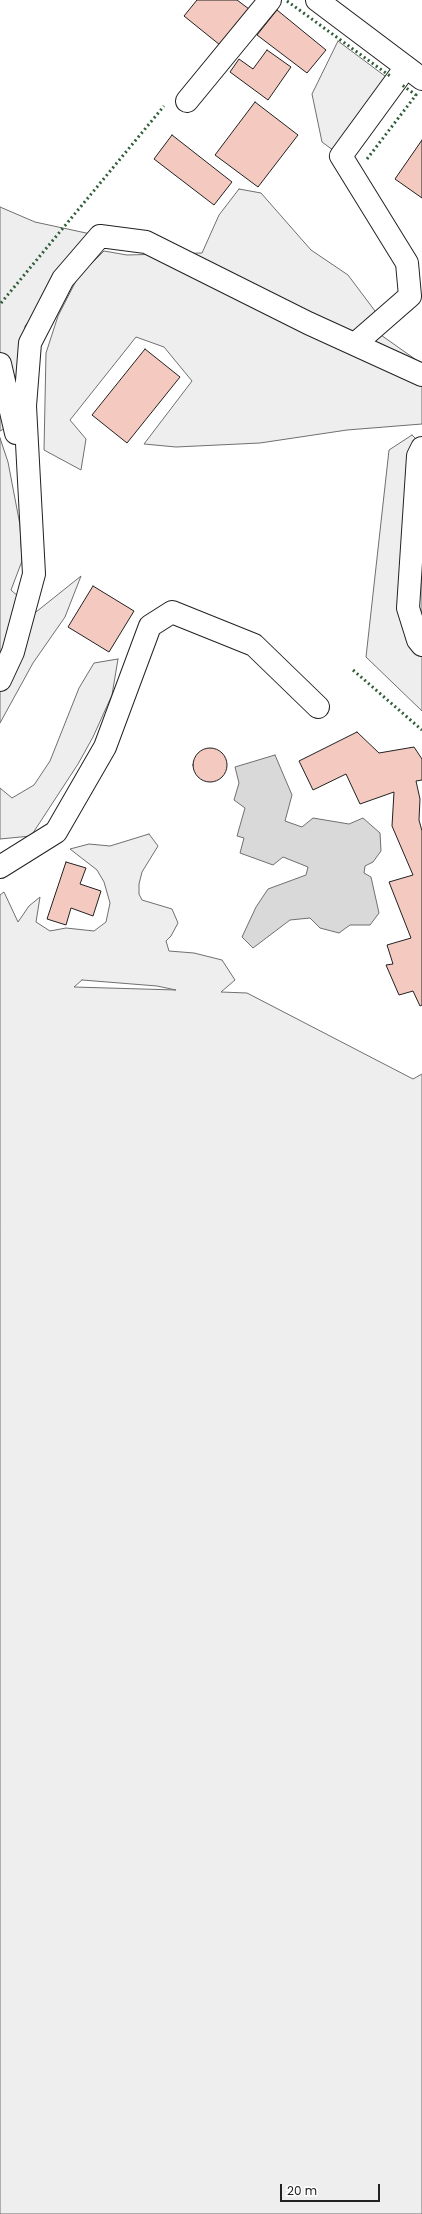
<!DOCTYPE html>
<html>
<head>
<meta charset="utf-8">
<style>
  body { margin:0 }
  #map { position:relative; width:422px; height:2214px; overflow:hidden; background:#fff; font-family:Poppins,sans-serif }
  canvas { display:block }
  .scale { position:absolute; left:280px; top:2184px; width:100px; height:18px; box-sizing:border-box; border:2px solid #222; border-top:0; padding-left:5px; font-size:12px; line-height:14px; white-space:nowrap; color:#222; -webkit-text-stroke:3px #fff; paint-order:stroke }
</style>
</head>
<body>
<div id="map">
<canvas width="422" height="2214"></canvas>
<div class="scale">20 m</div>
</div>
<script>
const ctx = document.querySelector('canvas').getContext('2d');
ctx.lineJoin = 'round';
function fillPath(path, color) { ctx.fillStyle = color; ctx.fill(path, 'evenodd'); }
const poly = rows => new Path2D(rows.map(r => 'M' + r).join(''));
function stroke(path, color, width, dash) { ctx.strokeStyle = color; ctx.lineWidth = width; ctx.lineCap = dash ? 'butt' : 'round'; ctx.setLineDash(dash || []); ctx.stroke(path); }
const green = poly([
  [338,41,401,88,341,156,322,142,312,94,338,41],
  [239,189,261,193,311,250,348,275,375,311,371,328,422,364,422,424,347,430,260,443,176,447,144,444,192,381,164,347,136,337,70,420,86,439,81,470,44,450,46,353,58,316,78,277,104,251,127,255,202,253,219,215,239,189],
  [0,207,35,222,100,236,25,326,26,417,0,431,0,207],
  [412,435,422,445,422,711,366,657,389,450,412,435],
  [0,438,8,462,20,525,22,561,11,590,36,612,81,576,65,617,33,663,0,723,0,438],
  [118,659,112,695,93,737,78,764,31,836,0,839,0,788,12,798,34,785,50,761,79,688,94,663,118,659],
  [149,834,158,846,142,872,139,884,139,894,142,900,172,909,178,923,171,936,166,941,169,951,194,953,222,960,235,980,221,992,247,993,413,1079,422,1074,422,2214,0,2214,0,895,4,892,18,922,29,906,40,897,36,922,50,931,66,928,94,931,106,922,110,903,104,882,97,870,70,849,89,844,110,846,149,834],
  [82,980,157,986,176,990,74,987,82,980]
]);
fillPath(green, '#eee');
stroke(green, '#6f6f6f', 1);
const water = poly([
  [275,755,292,795,285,821,302,827,313,818,349,824,363,818,380,833,381,851,373,862,365,866,364,873,371,877,379,913,370,925,350,925,339,933,320,928,310,918,290,920,253,948,242,937,256,907,268,889,306,875,308,867,283,857,273,865,240,853,244,838,237,836,245,808,234,800,239,783,235,767,275,755]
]);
fillPath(water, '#d9d9d9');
stroke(water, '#6f6f6f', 1);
const building = poly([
  [197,0,237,0,249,9,220,45,184,16,197,0],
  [277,10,326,50,307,73,257,35,277,10],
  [267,50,291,67,268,100,230,72,239,59,253,69,267,50],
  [255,102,298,135,258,187,215,155,255,102],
  [172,135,232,182,214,205,154,159,172,135],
  [422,140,422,198,395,179,422,140],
  [145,349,180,377,127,443,92,415,145,349],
  [93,586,134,611,109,652,68,627,93,586],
  [357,732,379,753,414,747,422,759,422,780,416,781,420,799,419,820,422,831,422,1005,420,1006,413,991,399,995,386,965,393,964,387,945,411,938,389,882,413,875,392,826,394,792,360,804,346,774,313,790,299,761,357,732],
  '193 765a17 17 0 1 1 34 0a17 17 0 1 1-34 0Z',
  [66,862,86,868,80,884,101,891,93,916,71,908,66,925,47,919,66,862]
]);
fillPath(building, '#f3c9c0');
stroke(building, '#222', 1);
const street = poly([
  [317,0,422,79],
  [187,101,270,0],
  [355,344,410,296,407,263,341,156,406,67],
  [0,364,16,433],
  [422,448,418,456,408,608,418,640,422,645],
  [0,680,13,652,34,574,25,406,30,343,63,279,100,236,146,242,308,323,422,375],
  [0,867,56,832,105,747,150,626,172,612,254,645,318,707]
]);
stroke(street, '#222', 24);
stroke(street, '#fff', 22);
stroke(poly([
  [287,1,390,76],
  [367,159,416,95,402,85],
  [1,303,164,106],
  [353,670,422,730]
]), '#2f5e38', 3, [2, 3]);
</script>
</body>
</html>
